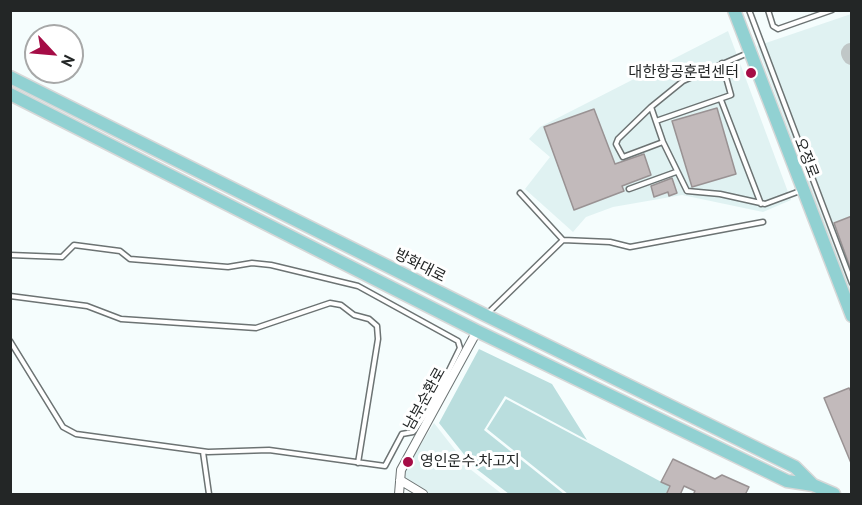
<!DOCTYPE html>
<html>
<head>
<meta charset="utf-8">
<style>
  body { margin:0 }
  #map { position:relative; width:862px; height:505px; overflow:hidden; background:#f5fdfd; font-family:"PT Sans",sans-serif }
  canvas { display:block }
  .frame { position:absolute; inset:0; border:12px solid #232626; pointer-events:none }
  .north { position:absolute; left:24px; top:24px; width:60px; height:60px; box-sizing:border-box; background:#fff; border:2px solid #a7a8a8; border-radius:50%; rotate:116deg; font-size:16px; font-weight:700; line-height:24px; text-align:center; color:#232626 }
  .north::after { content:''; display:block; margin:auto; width:21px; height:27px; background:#a50d46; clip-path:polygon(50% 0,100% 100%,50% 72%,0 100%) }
</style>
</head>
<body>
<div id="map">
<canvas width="862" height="505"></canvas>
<div class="frame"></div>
<div class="north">N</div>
</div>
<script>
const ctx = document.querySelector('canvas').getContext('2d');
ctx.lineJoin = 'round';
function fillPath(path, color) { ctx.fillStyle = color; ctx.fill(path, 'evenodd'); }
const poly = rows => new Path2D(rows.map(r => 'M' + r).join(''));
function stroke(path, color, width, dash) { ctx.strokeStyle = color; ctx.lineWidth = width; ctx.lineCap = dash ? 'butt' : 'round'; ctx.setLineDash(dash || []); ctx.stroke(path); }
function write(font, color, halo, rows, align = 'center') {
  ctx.font = font + ' "PT Sans","Noto Sans KR",sans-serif'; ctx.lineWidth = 6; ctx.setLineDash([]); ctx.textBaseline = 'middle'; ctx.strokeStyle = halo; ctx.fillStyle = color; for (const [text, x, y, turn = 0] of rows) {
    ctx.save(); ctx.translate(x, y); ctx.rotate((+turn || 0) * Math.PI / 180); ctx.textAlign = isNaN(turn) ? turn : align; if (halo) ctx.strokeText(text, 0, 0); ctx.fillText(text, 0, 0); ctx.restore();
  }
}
fillPath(poly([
  [851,14,851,297,757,46],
  [728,31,791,200,763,212,682,195,613,207,586,217,573,232,525,189,550,157,529,139,540,127],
  [434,423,470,469,502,494,429,494,405,479,406,468]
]), '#e0f2f2');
fillPath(poly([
  [479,349,552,384,587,440,505,396,484,430,564,494,509,494,474,467,439,423],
  [506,399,669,486,666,494,568,494,487,429]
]), '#badede');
stroke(poly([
  [851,53,852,55]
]), '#c0c7c7', 20);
const building = poly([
  [717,108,736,174,692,187,672,121,717,108],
  [594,109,615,164,644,154,651,175,622,186,624,191,574,210,544,127,594,109],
  [672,178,677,193,669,196,668,192,654,197,651,186,672,178],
  [852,216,852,270,851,270,834,223,852,216],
  [849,388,852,393,851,463,824,398,849,388],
  [673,459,715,479,722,475,749,487,745,495,693,495,695,491,684,486,680,495,666,495,670,486,661,482,673,459]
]);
fillPath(building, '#c2babb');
stroke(building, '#999293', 1.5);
const lane = poly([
  [749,10,852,283],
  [768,10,773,26,778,29,832,10],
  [721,100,761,204],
  [651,107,663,142,687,191,720,194,765,204,800,191],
  [656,121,731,95,722,63],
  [663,142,623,157,616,144,618,139,651,107,683,81,748,53],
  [629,189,676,172],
  [520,193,563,240],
  [10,255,62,257,74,245,120,251,130,259,228,267,252,263,271,265,358,286,458,341,460,348,432,405,413,432,402,434,385,466,269,450,208,452,76,434,63,427,10,341],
  [10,296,87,306,121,319,256,328,330,303,341,305,354,315,369,319,377,326,378,339,358,463],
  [488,313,563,240,610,242,630,247,763,222],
  [203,452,209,494]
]);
const street = poly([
  [400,480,423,494],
  [399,494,401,470,477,331]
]);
const primary = poly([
  [734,10,852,316],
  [10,77,485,315,795,467,813,485],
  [10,94,477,331,787,481,813,485,834,494]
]);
stroke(lane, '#6c7373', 7);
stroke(street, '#6c7373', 10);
stroke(primary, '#d7d8d8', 15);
stroke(lane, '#fff', 4);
stroke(street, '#fff', 8);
stroke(primary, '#91d1d2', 12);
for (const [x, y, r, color] of [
  [751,73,6,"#a50d46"],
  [408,462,6,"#a50d46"]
]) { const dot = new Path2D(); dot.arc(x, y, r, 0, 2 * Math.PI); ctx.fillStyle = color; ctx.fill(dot); stroke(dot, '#fff', 2); }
write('15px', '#232626', '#fff', [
  ["대한항공훈련센터",739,73],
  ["영인운수.차고지",420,462,"left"]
], 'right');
write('15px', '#232626', '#fff', [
  ["오정로",806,158,69],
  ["방화대로",420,266,27],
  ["남부순환로",425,399,-61]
]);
</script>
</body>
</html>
